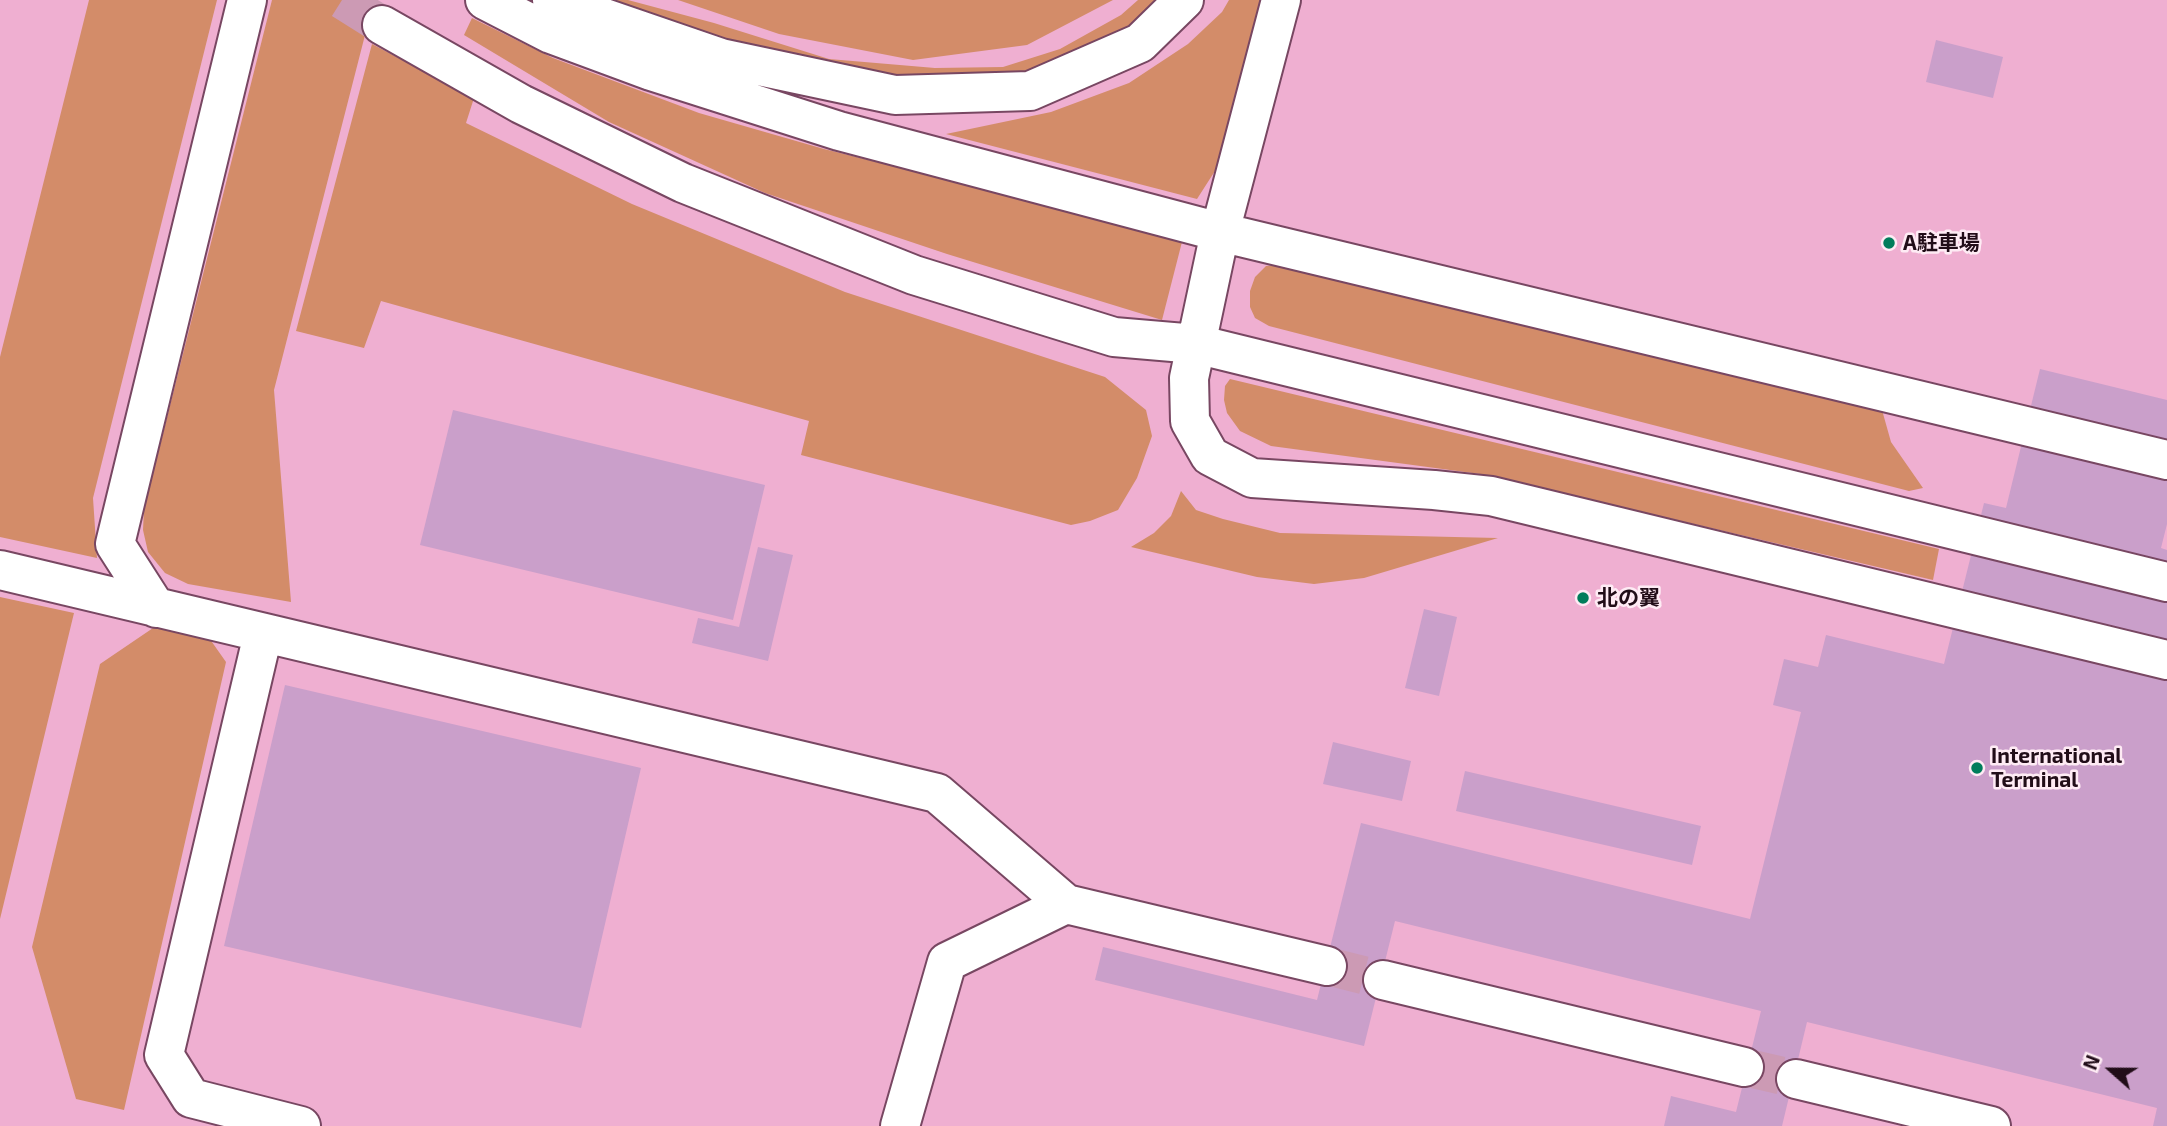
<!DOCTYPE html>
<html>
<head>
<meta charset="utf-8">
<style>
  body { margin:0 }
  #map { position:relative; width:2167px; height:1126px; overflow:hidden; background:#f7bddb; font-family:"Exo 2",sans-serif }
  canvas { display:block }
  .north { position:absolute; left:2076px; top:1035px; width:70px; height:70px; -webkit-text-stroke:5px #feebf4; paint-order:stroke; rotate:291deg; font-size:19px; font-weight:700; line-height:28px; text-align:center; color:#210d18 }
  .north::after { content:''; display:block; margin:auto; width:24px; height:32px; background:#210d18; clip-path:polygon(50% 0,100% 100%,50% 72%,0 100%) }
</style>
</head>
<body>
<div id="map">
<canvas width="2167" height="1126"></canvas>
<div class="north">N</div>
</div>
<script>
const ctx = document.querySelector('canvas').getContext('2d');
ctx.lineJoin = 'round';
function fillPath(path, color) { ctx.fillStyle = color; ctx.fill(path, 'evenodd'); }
const poly = rows => new Path2D(rows.map(r => 'M' + r).join(''));
function stroke(path, color, width, dash) { ctx.strokeStyle = color; ctx.lineWidth = width; ctx.lineCap = dash ? 'butt' : 'round'; ctx.setLineDash(dash || []); ctx.stroke(path); }
function write(font, color, halo, rows, align = 'center') {
  ctx.font = font + ' "Exo 2","Noto Sans JP",sans-serif'; ctx.lineWidth = 5; ctx.setLineDash([]); ctx.textBaseline = 'middle'; ctx.strokeStyle = halo; ctx.fillStyle = color; for (const [text, x, y, turn = 0] of rows) {
    ctx.save(); ctx.translate(x, y); ctx.rotate((+turn || 0) * Math.PI / 180); ctx.textAlign = isNaN(turn) ? turn : align; if (halo) ctx.strokeText(text, 0, 0); ctx.fillText(text, 0, 0); ctx.restore();
  }
}
fillPath(poly([
  [0,0,2167,0,2167,1126,0,1126]
]), '#efafd1');
fillPath(poly([
  [89,0,217,0,93,498,97,558,0,537,0,357],
  [272,0,374,0,274,390,291,602,188,584,165,573,148,552,143,530,144,509],
  [587,0,628,0,714,23,829,59,935,68,1003,67,1060,49,1121,15,1138,0,1160,0,1123,32,1044,74,909,88,782,59],
  [678,0,1113,0,1027,45,913,60,779,34],
  [1229,0,1267,0,1222,160,1197,199,946,134,1051,112,1129,83,1188,44,1222,12],
  [472,18,553,58,699,113,824,149,1183,238,1162,320,947,254,765,193,609,122,464,35],
  [372,44,474,98,466,123,632,204,845,292,1105,377,1146,410,1152,436,1137,478,1118,510,1090,521,1071,525,801,455,809,421,381,301,364,348,296,331],
  [1285,264,1882,410,1891,442,1923,488,1909,491,1269,326,1255,318,1250,307,1250,291,1255,277,1266,266],
  [1230,379,1939,549,1933,580,1480,474,1271,446,1240,431,1227,413,1224,400,1225,386],
  [1181,491,1196,510,1223,519,1280,533,1498,538,1364,578,1314,584,1257,577,1131,547,1154,533,1171,516],
  [0,597,74,613,0,919],
  [156,626,207,635,226,662,124,1110,76,1099,32,947,100,664]
]), '#d38c69');
fillPath(poly([
  [1936,40,2003,57,1993,98,1926,82],
  [2040,369,2167,400,2167,524,2161,548,2167,550,2167,1126,2153,1126,2157,1108,1807,1022,1782,1126,1664,1126,1671,1096,1736,1112,1761,1011,1395,921,1364,1046,1095,980,1103,947,1317,1000,1361,823,1750,919,1801,712,1773,705,1784,659,1818,667,1826,635,1944,664,1984,503,2006,508],
  [453,410,765,485,733,620,420,545],
  [758,547,793,555,768,661,692,643,698,618,739,627],
  [1424,609,1457,617,1439,696,1405,688],
  [285,685,641,768,581,1028,224,946],
  [1333,742,1411,761,1402,801,1323,784],
  [1465,771,1701,826,1692,865,1456,811]
]), '#ca9fca');
stroke(poly([
  [342,0,382,25],
  [1327,966,1383,980],
  [1744,1067,1796,1079]
]), '#cc9ab4', 38, [38, 19]);
const minor = poly([
  [485,0,551,34,651,71,839,131,1220,232,2167,460],
  [552,0,721,58,895,95,1030,91,1140,43,1184,0],
  [1281,0,1220,232,1189,378,1190,421,1210,456,1252,478,1434,490,1491,496,2167,660],
  [382,25,521,104,683,183,914,275,1114,337,1196,344,2167,582],
  [0,570,937,793,1066,904,1327,966],
  [156,608,115,544,247,0],
  [263,634,164,1055,191,1098,301,1126],
  [1383,980,1744,1067],
  [1796,1079,1991,1126],
  [900,1126,947,962,1066,904]
]);
stroke(minor, '#784762', 42);
stroke(minor, '#fff', 38);
for (const [x, y, r, color] of [
  [1889,243,7,"#007d5b"],
  [1583,598,7,"#007d5b"],
  [1977,768,7,"#007d5b"]
]) { const dot = new Path2D(); dot.arc(x, y, r, 0, 2 * Math.PI); ctx.fillStyle = color; ctx.fill(dot); stroke(dot, '#feebf4', 2.5); }
write('bold 21px', '#210d18', '#feebf4', [
  ["A駐車場",1903,243],
  ["北の翼",1597,598],
  ["International",1991,756],
  ["Terminal",1991,780]
], 'left');
</script>
</body>
</html>
